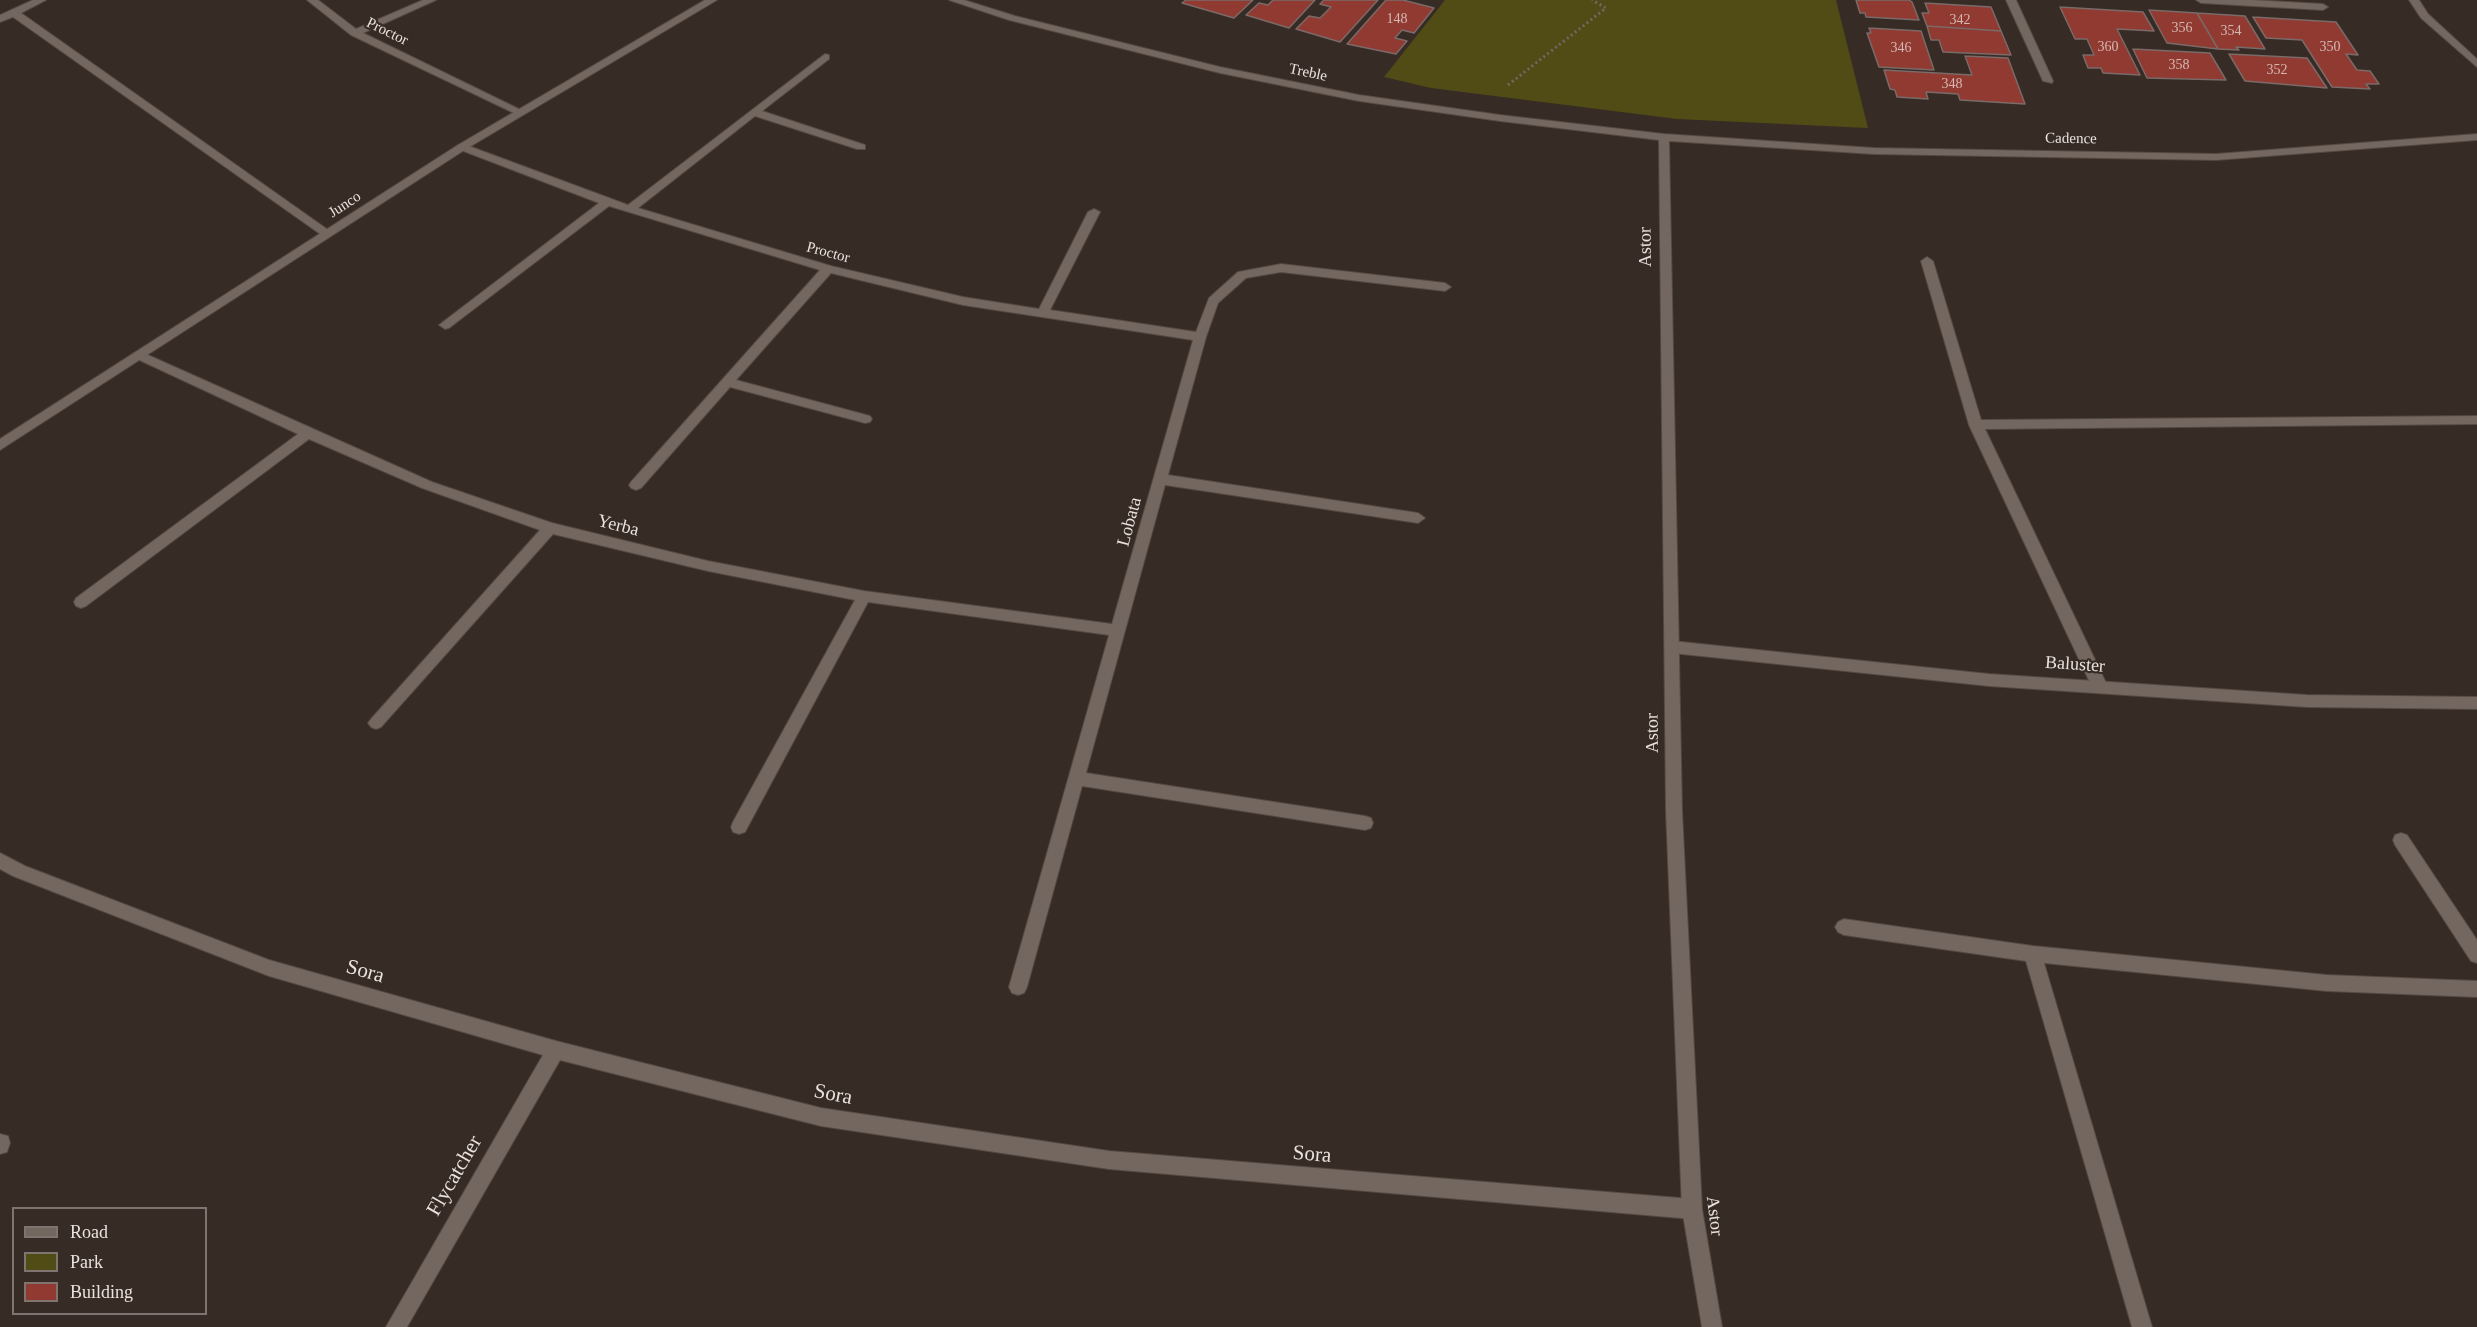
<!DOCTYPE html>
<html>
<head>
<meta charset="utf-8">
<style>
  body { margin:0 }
  #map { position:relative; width:2477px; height:1327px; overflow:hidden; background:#372b25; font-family:"Times New Roman",serif }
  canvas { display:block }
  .legend { position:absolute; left:12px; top:1207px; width:195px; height:108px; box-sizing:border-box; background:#372b25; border:2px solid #7f746f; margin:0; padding:8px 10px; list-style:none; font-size:18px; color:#eae2dd }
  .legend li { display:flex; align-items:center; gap:12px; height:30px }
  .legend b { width:30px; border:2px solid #7f746f }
</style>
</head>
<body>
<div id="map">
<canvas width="2477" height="1327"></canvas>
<ul class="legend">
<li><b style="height:8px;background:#74675f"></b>Road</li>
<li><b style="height:16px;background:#514b15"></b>Park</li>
<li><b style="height:16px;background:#913a32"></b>Building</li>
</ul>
</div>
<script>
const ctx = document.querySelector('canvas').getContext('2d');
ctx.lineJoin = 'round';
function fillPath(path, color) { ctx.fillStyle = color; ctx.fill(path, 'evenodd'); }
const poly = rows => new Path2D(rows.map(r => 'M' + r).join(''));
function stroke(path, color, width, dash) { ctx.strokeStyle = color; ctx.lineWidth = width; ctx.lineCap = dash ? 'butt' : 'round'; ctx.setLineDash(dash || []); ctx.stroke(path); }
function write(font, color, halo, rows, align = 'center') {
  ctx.font = font + ' "Times New Roman",serif'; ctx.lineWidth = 4.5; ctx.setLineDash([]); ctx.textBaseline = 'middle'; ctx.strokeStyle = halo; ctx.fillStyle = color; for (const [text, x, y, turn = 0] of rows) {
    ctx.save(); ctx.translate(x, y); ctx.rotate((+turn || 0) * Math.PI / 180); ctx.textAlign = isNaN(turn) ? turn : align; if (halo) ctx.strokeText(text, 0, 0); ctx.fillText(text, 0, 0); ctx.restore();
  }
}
fillPath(poly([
  [1445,0,1836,0,1868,128,1677,119,1431,88,1384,77]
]), '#514b15');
const building = poly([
  [1186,0,1253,0,1234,18,1182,3,1186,0],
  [1273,0,1315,0,1289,28,1246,15,1259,3,1268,5,1273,0],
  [1324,0,1378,0,1340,42,1296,29,1309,16,1320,18,1331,7,1320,4,1324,0],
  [1386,0,1403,0,1434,8,1414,33,1402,30,1395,38,1407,41,1396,54,1347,44,1386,0],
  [1856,0,1909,0,1912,2,1919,20,1866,17,1865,13,1860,13,1856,0],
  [1925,3,1991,7,2001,31,1927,26,1922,13,1929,13,1925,3],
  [2060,7,2143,12,2154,31,2117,29,2140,75,2103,73,2101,68,2088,68,2083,55,2094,55,2087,39,2075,39,2060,7],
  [2149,10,2197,13,2218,49,2167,43,2149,10],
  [2197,13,2245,16,2265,49,2236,47,2239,50,2218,49,2197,13],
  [2253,17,2336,22,2358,55,2346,54,2357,70,2370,71,2379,84,2366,84,2370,89,2332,87,2302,40,2266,38,2253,17],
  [1927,26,2001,31,2011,55,1943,52,1939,40,1931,40,1927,26],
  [1869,28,1921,31,1934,70,1879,67,1867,33,1871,33,1869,28],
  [2133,49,2210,53,2226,80,2147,78,2133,49],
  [2229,54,2307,58,2327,88,2245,81,2229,54],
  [1965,56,2008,58,2025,104,1960,100,1958,94,1926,92,1928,99,1897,97,1895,90,1890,89,1884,70,1972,75,1965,56]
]);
fillPath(building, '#913a32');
stroke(building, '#7a6a68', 1.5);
const service = poly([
  [33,0,46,0,21,13,331,232,331,236,323,236,13,17,0,22,0,15,33,0],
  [307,0,318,0,356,29,423,0,436,0,363,33,525,112,520,115,516,114,351,35,307,0],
  [2006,0,2016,0,2053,81,2052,83,2043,81,2006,0],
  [2196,0,2252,0,2323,4,2328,7,2323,10,2201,3,2196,0],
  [825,54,829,55,829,59,762,111,865,145,865,149,857,149,755,116,638,208,831,266,963,297,1039,309,1088,212,1094,209,1100,212,1050,310,1196,332,1209,298,1238,272,1281,264,1445,283,1451,287,1445,291,1281,272,1246,278,1218,303,1206,337,1168,475,1418,513,1425,518,1418,523,1165,485,1086,773,1365,816,1371,818,1373,823,1371,828,1365,830,1082,786,1027,987,1024,993,1018,995,1012,993,1009,987,1109,635,868,602,745,832,739,834,733,832,731,827,733,822,855,600,708,571,553,534,381,727,376,729,371,727,368,723,371,719,540,530,422,488,309,439,86,606,81,608,76,606,74,602,76,598,298,434,135,358,133,355,139,351,432,482,552,523,708,561,864,591,1112,624,1193,340,963,305,831,273,736,380,870,416,872,419,870,422,865,423,730,387,641,488,636,490,631,488,629,485,631,482,820,270,609,206,449,328,445,329,439,325,599,203,458,149,458,145,466,145,628,205,825,54],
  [1927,257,1933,261,1981,420,2477,416,2477,424,1985,429,2108,687,2105,691,2100,693,2095,691,2092,687,1969,425,1921,261,1927,257],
  [2401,833,2407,835,2477,940,2477,963,2471,961,2395,845,2393,840,2395,835,2401,833],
  [1844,919,2033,946,2327,975,2477,981,2477,997,2327,991,2044,963,2152,1327,2132,1327,2026,961,1844,935,1838,932,1835,927,1838,922,1844,919],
  [0,1134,8,1136,10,1143,7,1152,0,1154,0,1134]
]);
const minor = poly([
  [705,0,717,0,466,149,0,450,0,439,458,145,705,0],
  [2409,0,2419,0,2428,14,2477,59,2477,67,2421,18,2409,0],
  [1672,641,1989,674,2307,695,2477,697,2477,709,2307,707,1989,686,1672,653,1667,651,1665,647,1667,643,1672,641],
  [0,853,25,866,269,960,556,1041,821,1108,1109,1151,1692,1199,1699,1202,1702,1209,1699,1216,1692,1219,1109,1169,821,1126,560,1060,407,1327,386,1327,543,1055,269,976,13,876,0,869,0,853]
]);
const tertiary = poly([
  [949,0,964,0,1015,16,1220,67,1359,95,1500,115,1664,134,1874,148,2216,154,2477,134,2477,140,2216,160,1874,154,1669,141,1682,811,1702,1209,1722,1327,1702,1327,1682,1209,1666,811,1659,140,1500,121,1359,101,1220,73,1009,20,949,0]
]);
stroke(service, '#534a43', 2);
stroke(minor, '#534a43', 2);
stroke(tertiary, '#534a43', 2);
stroke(poly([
  [1508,85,1606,8,1592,0]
]), '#726762', 3, [2, 3]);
fillPath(service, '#74675f');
fillPath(minor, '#74675f');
fillPath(tertiary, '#74675f');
write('14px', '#d4b8b2', null, [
  ["148",1397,19],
  ["342",1960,20],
  ["356",2182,28],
  ["354",2231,31],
  ["360",2108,47],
  ["350",2330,47],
  ["346",1901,48],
  ["358",2179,65],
  ["352",2277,70],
  ["348",1952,84]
]);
write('15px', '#eae2dd', '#372b25', [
  ["Proctor",387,32,26],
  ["Treble",1308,73,12],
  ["Cadence",2071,139,1],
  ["Junco",345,205,-33],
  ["Proctor",828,253,15]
]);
write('18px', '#eae2dd', '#372b25', [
  ["Astor",1646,247,-91],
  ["Lobata",1130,522,-75],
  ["Yerba",618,526,14],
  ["Baluster",2075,665,4],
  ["Astor",1653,733,-91],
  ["Astor",1714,1216,83]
]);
write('21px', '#eae2dd', '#372b25', [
  ["Sora",365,972,16],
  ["Sora",833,1095,11],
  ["Sora",1312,1155,5],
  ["Flycatcher",455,1176,-60]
]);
</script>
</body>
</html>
